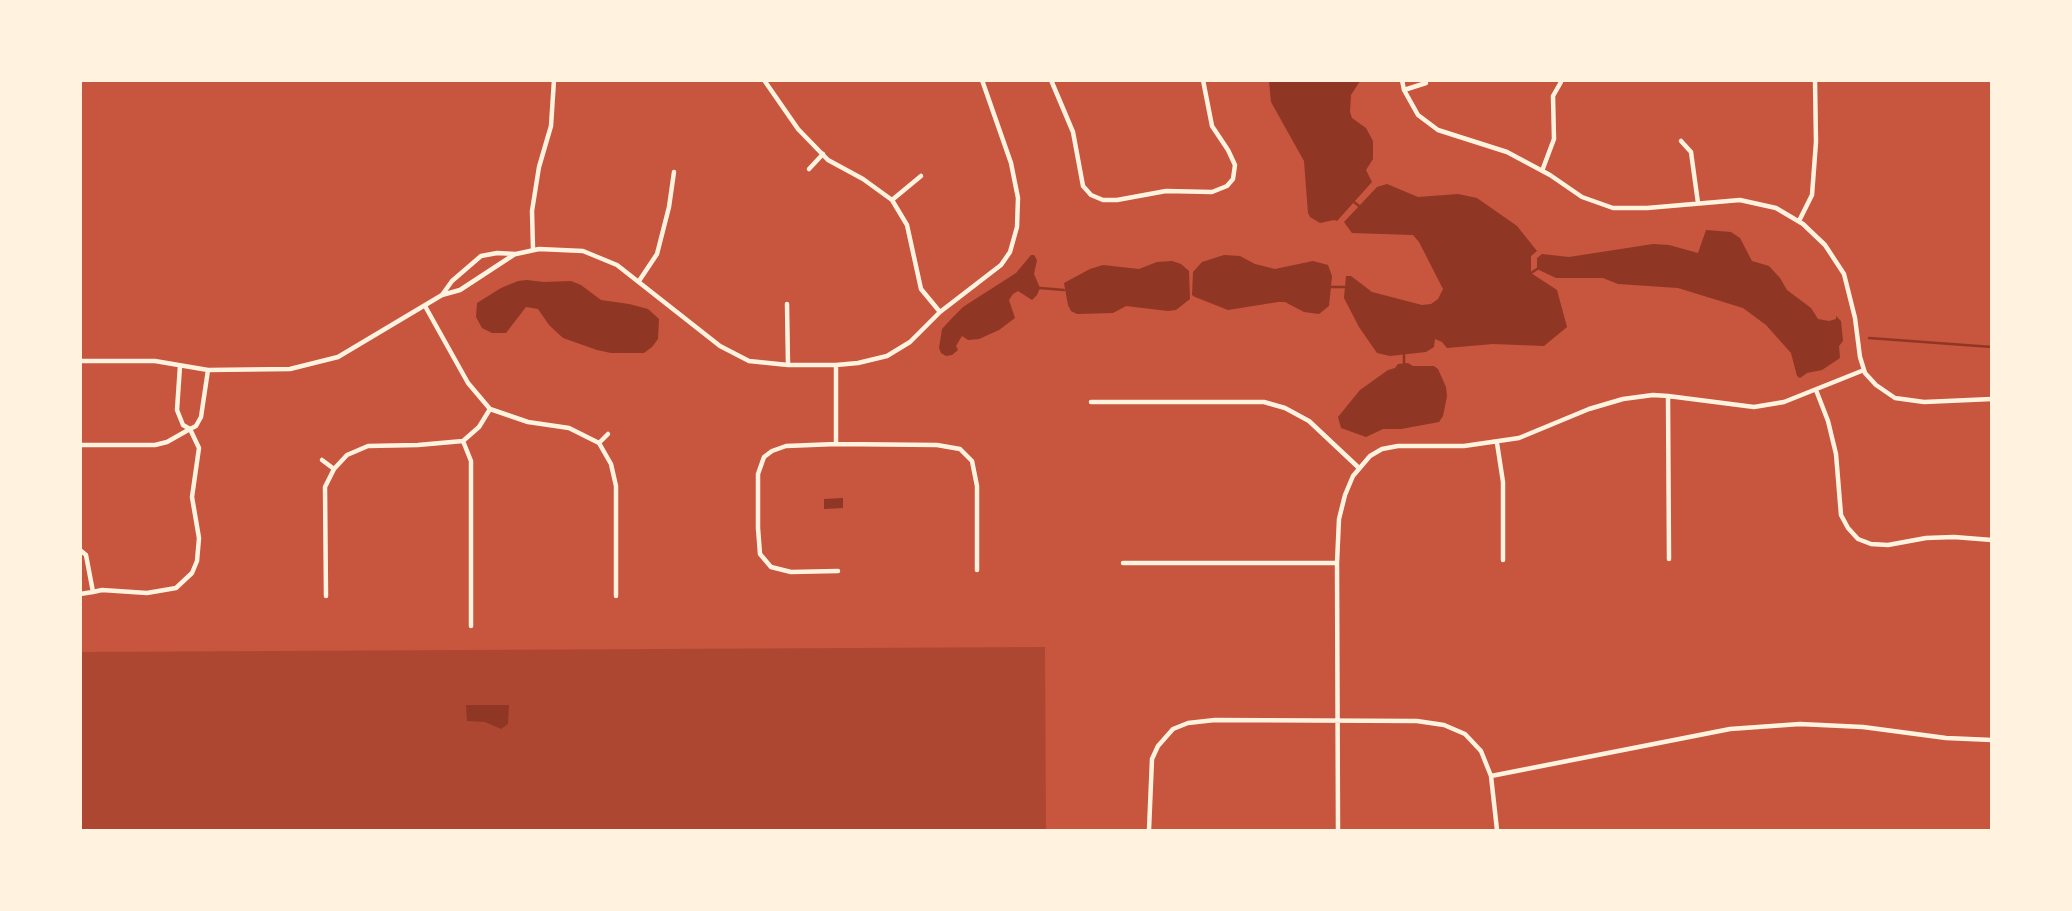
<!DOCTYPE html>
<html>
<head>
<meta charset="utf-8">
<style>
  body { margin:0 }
  #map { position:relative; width:2072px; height:911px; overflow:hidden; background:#c8553d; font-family:Roboto,sans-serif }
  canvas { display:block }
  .frame { position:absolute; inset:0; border:82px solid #fff3e0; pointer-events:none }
</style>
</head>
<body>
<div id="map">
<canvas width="2072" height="911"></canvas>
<div class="frame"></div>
</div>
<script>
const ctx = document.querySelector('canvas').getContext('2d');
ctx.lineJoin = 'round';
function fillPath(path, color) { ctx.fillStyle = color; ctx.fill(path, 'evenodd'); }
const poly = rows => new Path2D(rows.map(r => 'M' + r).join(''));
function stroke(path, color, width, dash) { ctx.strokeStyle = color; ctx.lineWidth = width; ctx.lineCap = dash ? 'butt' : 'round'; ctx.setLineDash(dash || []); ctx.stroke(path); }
fillPath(poly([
  [1045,647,1046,830,81,830,80,652]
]), '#ae4732');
fillPath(poly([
  [1269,81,1360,81,1351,95,1350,112,1352,118,1366,128,1373,141,1373,159,1366,170,1372,182,1337,221,1334,220,1320,223,1310,217,1308,213,1304,161,1271,102],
  [1387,184,1418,197,1458,194,1477,198,1517,226,1537,251,1531,256,1531,273,1557,290,1567,327,1544,346,1493,344,1447,348,1442,342,1435,339,1434,347,1426,352,1390,356,1377,353,1359,327,1344,298,1346,276,1351,276,1372,292,1422,305,1431,304,1438,299,1443,289,1419,242,1413,235,1352,233,1344,222,1377,187],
  [1706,230,1731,232,1740,238,1752,261,1769,266,1780,278,1787,290,1811,308,1818,319,1829,321,1836,319,1836,316,1841,321,1843,341,1839,346,1840,358,1822,370,1807,373,1800,378,1797,376,1791,353,1766,325,1743,308,1678,288,1618,284,1603,278,1556,278,1537,269,1537,258,1542,254,1569,257,1653,244,1669,245,1698,253],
  [1031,255,1034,255,1037,260,1034,274,1040,288,1037,295,1032,300,1018,291,1013,294,1009,300,1015,318,999,330,979,339,968,340,962,336,956,346,958,350,952,355,946,356,941,353,939,348,942,329,953,317,963,307,1016,273],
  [1224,255,1240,256,1255,264,1275,269,1313,261,1328,265,1332,276,1329,306,1319,314,1304,312,1285,302,1278,302,1228,310,1195,297,1192,295,1193,272,1202,262],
  [1172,261,1181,264,1189,271,1190,299,1176,310,1168,311,1126,306,1113,313,1077,314,1071,311,1068,305,1064,283,1090,269,1103,265,1139,269,1157,262],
  [527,280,544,282,571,281,581,285,601,300,629,304,648,309,659,319,658,339,652,347,644,353,611,353,597,350,563,338,549,325,538,309,526,307,506,333,492,333,482,328,476,317,477,303,501,288,518,281],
  [1408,363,1413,366,1434,366,1438,369,1446,387,1447,396,1443,416,1439,422,1401,429,1383,429,1366,437,1341,428,1338,417,1360,390,1388,370,1395,368,1398,364],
  [843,498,843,508,824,509,824,499],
  [466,705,509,705,508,724,501,729,485,722,467,721]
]), '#8f3625');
stroke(poly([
  [1354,202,1359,206],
  [1531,273,1537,269],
  [1330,287,1345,287],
  [1040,288,1064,290],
  [1869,338,1992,347],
  [1404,355,1404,363]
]), '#8f3625', 2.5);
stroke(poly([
  [764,80,798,129,828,160,863,179,892,200,907,225,921,289,940,312],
  [1051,80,1073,132,1083,186,1091,195,1103,200,1117,200,1166,191,1212,192,1227,186,1233,179,1235,165,1228,150,1212,126,1203,80],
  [1402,80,1404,90,1418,115,1438,130,1507,152,1550,175,1582,197,1613,208,1647,208,1740,200,1776,208,1803,224,1825,245,1844,274,1855,318,1860,357,1865,373,1876,385,1895,398,1924,402,1992,399],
  [1404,90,1426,83],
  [1681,141,1691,152,1698,203],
  [809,169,823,154],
  [1542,171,1554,139,1553,96,1561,82],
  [892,200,921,176],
  [1799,221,1812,195,1816,142,1815,80],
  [533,249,532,211,539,167,551,126,554,80],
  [639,281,657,254,669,207,674,172],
  [442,295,452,281,481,256,497,253,516,254,539,249,583,251,617,265,720,346,749,361,788,365,836,365,858,363,887,356,910,342,940,312,1001,265,1010,252,1017,227,1018,198,1011,163,982,80],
  [787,304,788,365],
  [425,306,468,383,490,409,528,422,569,428,599,443,611,464,616,486,616,596],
  [80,361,155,361,208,370,290,369,338,357,442,295,460,290,515,254],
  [836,365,836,444],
  [180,366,177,410,183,425,190,429,196,426,201,417,208,370],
  [1816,390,1828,421,1836,454,1841,515,1848,528,1858,539,1871,544,1888,545,1926,538,1954,537,1992,540],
  [1668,396,1669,559],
  [1091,402,1264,402,1285,408,1309,421,1359,468],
  [463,441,471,461,471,626],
  [599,443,608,434],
  [1497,443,1503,482,1503,560],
  [80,445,155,445,167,442,190,429,199,448,192,497,199,538,197,561,192,573,176,588,147,593,102,590,93,592],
  [322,460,334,469],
  [80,550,86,555,93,592,80,594],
  [1123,563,1337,563],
  [838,571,791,572,771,567,760,554,758,528,758,474,764,457,772,451,786,446,836,444,937,445,960,449,972,461,977,486,977,570],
  [326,596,325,487,334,469,347,455,368,446,418,445,463,441,479,427,490,409],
  [1491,776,1730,729,1800,724,1863,727,1946,738,1992,740],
  [1149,830,1152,759,1158,746,1173,729,1188,723,1215,720,1417,721,1444,725,1465,734,1481,751,1491,776,1497,830],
  [1338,830,1337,563,1339,519,1345,495,1353,476,1370,456,1382,449,1398,446,1464,446,1519,438,1589,409,1623,399,1653,395,1668,396,1754,407,1784,402,1864,370]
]), '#fff3e0', 4.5);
</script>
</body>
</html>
